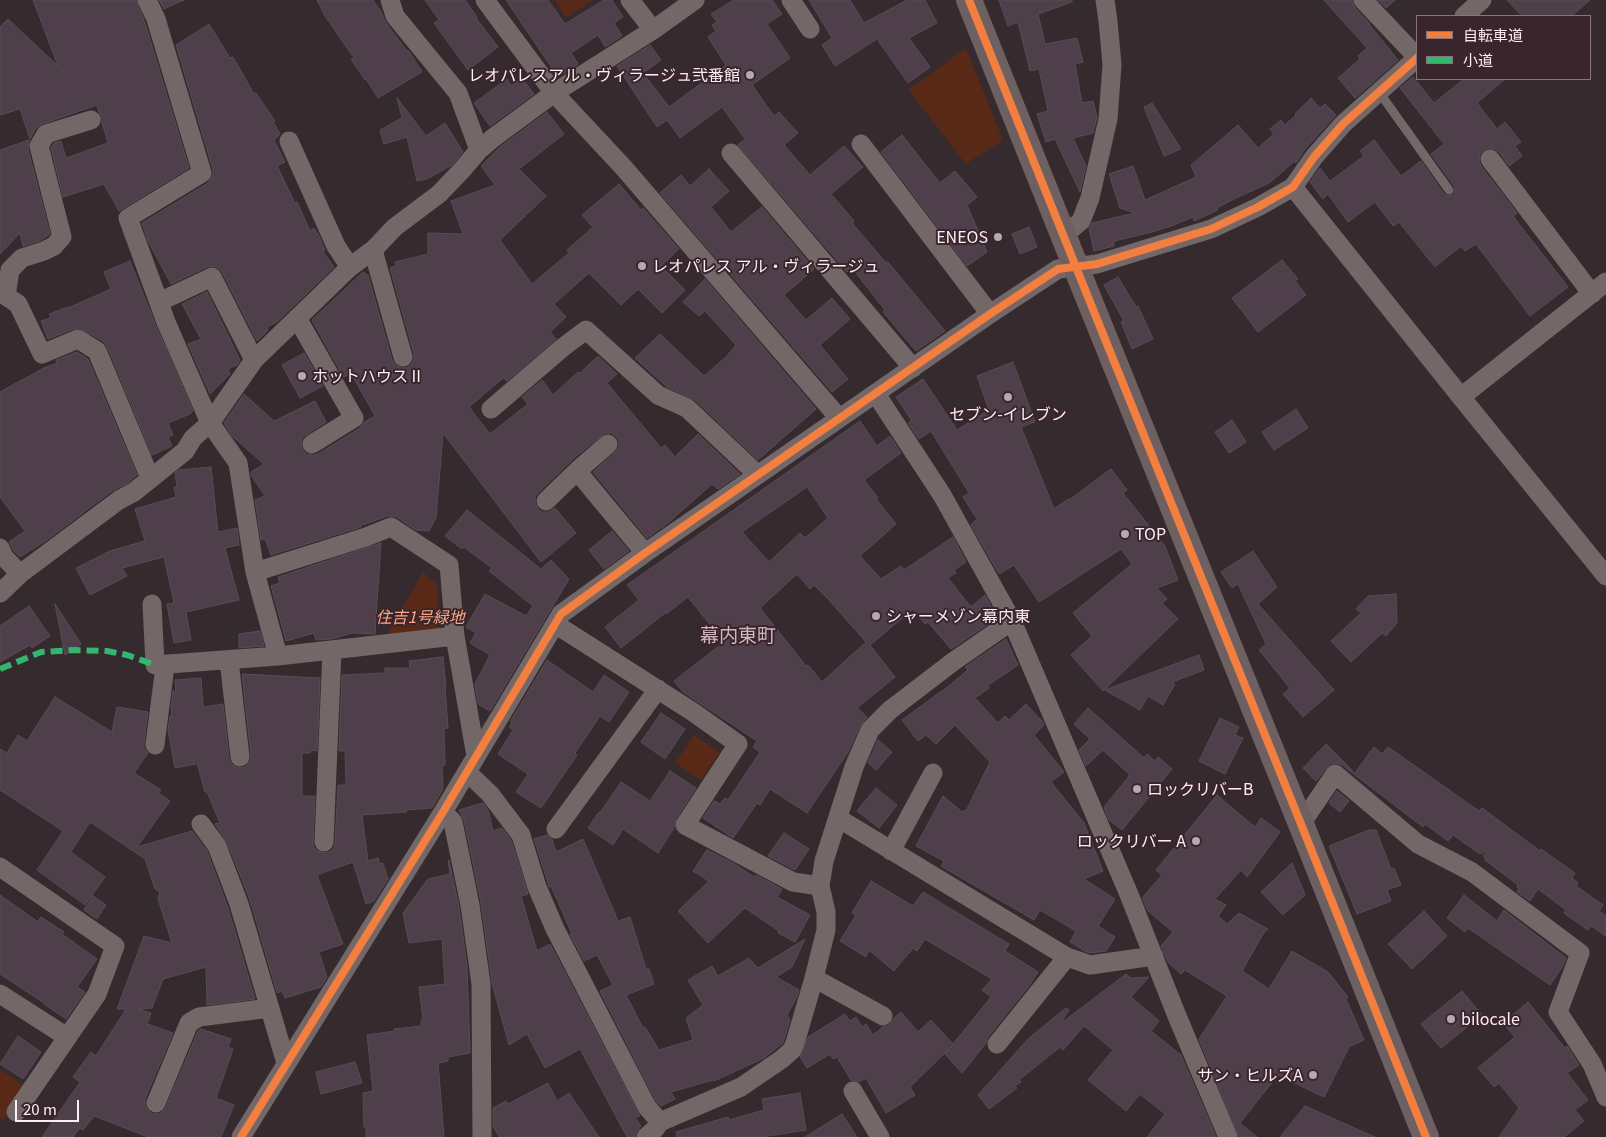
<!DOCTYPE html>
<html>
<head>
<meta charset="utf-8">
<style>
  body { margin:0 }
  #map { position:relative; width:1606px; height:1137px; overflow:hidden; background:#352a2e; font-family:Georgia,"Noto Sans JP",serif }
  canvas { display:block }
  .legend { position:absolute; left:1416px; top:15px; width:175px; height:65px; box-sizing:border-box; background:#3a252d; border:1px solid #88757c; margin:0; padding:6px 9px; list-style:none; font-size:15px; color:#fcedf2 }
  .legend li { display:flex; align-items:center; gap:10px; height:25px }
  .legend b { width:25px; border:1px solid #88757c }
  .scale { position:absolute; left:15px; top:1100px; width:64px; height:22px; box-sizing:border-box; border:2px solid #fcedf2; border-top:0; padding-left:6px; font-size:15px; line-height:18px; white-space:nowrap; color:#fcedf2; -webkit-text-stroke:4px #3a252d; paint-order:stroke }
</style>
</head>
<body>
<div id="map">
<canvas width="1606" height="1137"></canvas>
<ul class="legend">
<li><b style="height:6px;background:#f27e40"></b>自転車道</li>
<li><b style="height:6px;background:#33b770"></b>小道</li>
</ul>
<div class="scale">20 m</div>
</div>
<script>
const ctx = document.querySelector('canvas').getContext('2d');
ctx.lineJoin = 'round';
function fillPath(path, color) { ctx.fillStyle = color; ctx.fill(path, 'evenodd'); }
const poly = rows => new Path2D(rows.map(r => 'M' + r).join(''));
function stroke(path, color, width, dash) { ctx.strokeStyle = color; ctx.lineWidth = width; ctx.lineCap = dash ? 'butt' : 'round'; ctx.setLineDash(dash || []); ctx.stroke(path); }
function write(font, color, halo, rows, align = 'center') {
  ctx.font = font + ' Georgia,"Noto Sans JP",serif'; ctx.lineWidth = 4; ctx.setLineDash([]); ctx.textBaseline = 'middle'; ctx.strokeStyle = halo; ctx.fillStyle = color; for (const [text, x, y, turn = 0] of rows) {
    ctx.save(); ctx.translate(x, y); ctx.rotate((+turn || 0) * Math.PI / 180); ctx.textAlign = isNaN(turn) ? turn : align; if (halo) ctx.strokeText(text, 0, 0); ctx.fillText(text, 0, 0); ctx.restore();
  }
}
fillPath(poly([
  [555,0,593,0,566,18],
  [966,48,1003,140,966,164,908,90],
  [423,572,437,585,440,633,383,641],
  [694,735,720,752,701,780,675,763],
  [0,1069,27,1088,3,1121,0,1116]
]), '#592917');
const building = poly([
  [33,0,136,0,145,23,189,168,119,211,104,184,63,197,51,148,54,143,61,141,66,158,108,143,97,105,42,124,36,128,30,139,20,109,0,115,0,27,8,19,58,66,33,0],
  [159,0,184,0,164,9,159,0],
  [317,0,373,0,381,12,386,23,407,51,409,51,422,72,378,98,366,79,365,80,351,59,354,58,325,16,317,0],
  [425,0,465,0,477,17,476,18,498,47,468,70,434,23,439,20,425,0],
  [506,0,548,0,565,24,604,0,612,0,623,17,614,23,622,36,605,47,598,35,571,53,578,64,558,77,506,0],
  [734,0,772,0,782,14,767,24,790,58,752,85,774,116,779,112,798,133,784,145,810,175,844,146,863,167,831,194,854,221,852,223,886,263,888,262,945,331,916,351,883,312,885,310,852,268,847,272,738,145,745,139,722,107,680,138,667,120,657,127,617,66,650,45,661,60,643,73,669,107,726,65,708,37,716,31,712,25,717,22,711,14,734,0],
  [809,0,850,0,864,23,907,0,925,0,937,23,909,38,930,67,908,83,877,39,835,66,822,45,832,38,809,0],
  [999,0,1072,0,1072,2,1038,14,1045,44,1077,38,1083,62,1075,64,1082,103,1093,101,1097,117,1093,133,1073,138,1086,166,1080,192,1055,139,1046,142,1037,114,1048,111,1039,69,1030,71,1018,22,1008,26,999,0],
  [1324,0,1352,0,1355,8,1370,24,1369,24,1398,60,1355,98,1338,78,1360,59,1358,56,1367,48,1324,0],
  [1378,0,1395,0,1386,8,1378,0],
  [1507,0,1590,0,1572,16,1522,16,1507,0],
  [209,24,230,58,233,57,254,94,256,93,275,121,273,122,280,134,274,140,285,162,277,166,295,203,297,202,310,231,314,228,319,236,325,250,323,252,334,267,277,322,267,327,268,330,257,341,222,272,219,268,213,266,207,267,171,284,148,241,142,223,208,183,213,175,213,170,176,45,209,24],
  [1413,77,1434,103,1464,79,1505,79,1477,103,1497,129,1505,122,1521,142,1515,146,1522,156,1509,166,1499,152,1495,149,1489,148,1484,150,1480,154,1479,161,1481,166,1517,213,1513,216,1568,287,1530,316,1476,244,1465,251,1461,246,1435,267,1399,222,1393,226,1375,202,1348,222,1328,194,1323,199,1310,182,1320,168,1330,181,1364,156,1360,151,1374,140,1401,176,1421,161,1444,194,1449,196,1453,195,1455,190,1454,186,1431,154,1444,144,1400,88,1413,77],
  [522,78,534,94,490,126,474,103,507,79,511,86,522,78],
  [397,98,426,136,445,123,463,152,452,165,427,179,417,181,407,137,384,144,380,130,402,118,397,98],
  [1311,98,1320,108,1325,104,1336,115,1305,149,1296,163,1295,161,1269,183,1234,199,1217,208,1218,210,1194,221,1193,217,1171,226,1152,232,1114,241,1114,246,1094,251,1089,229,1092,223,1135,213,1120,208,1109,174,1133,166,1145,200,1196,177,1191,165,1238,125,1258,148,1274,134,1270,129,1281,120,1285,125,1296,115,1295,114,1311,98],
  [1152,103,1181,149,1164,156,1144,107,1152,103],
  [547,112,564,134,519,169,546,196,500,240,532,284,569,253,567,250,593,227,582,215,619,184,641,210,643,208,679,249,661,266,685,290,662,313,638,289,621,305,589,273,554,304,566,317,550,332,556,339,507,381,503,378,469,407,490,434,528,404,522,397,542,380,553,395,578,372,580,373,598,356,617,374,607,383,661,448,665,445,675,457,698,434,740,474,718,489,712,484,668,523,647,538,593,472,615,452,619,447,619,441,616,436,611,433,605,433,574,458,538,493,535,497,535,503,538,509,542,512,548,512,555,508,576,533,541,562,443,433,436,518,429,531,416,530,397,517,387,516,360,526,361,527,271,555,265,539,261,540,255,500,265,496,251,475,251,472,264,464,232,436,224,423,244,394,274,421,315,401,326,422,306,435,302,438,301,444,302,449,306,454,313,455,318,454,360,428,364,422,375,416,351,373,344,377,343,376,312,320,363,272,368,275,392,360,396,365,401,368,406,368,411,365,414,360,414,354,390,268,396,266,395,262,428,254,428,233,463,234,451,201,495,185,481,166,500,147,547,112],
  [902,135,940,183,955,171,977,197,967,205,987,252,967,266,881,152,902,135],
  [29,140,28,149,50,234,40,241,23,246,20,233,0,254,0,150,29,140],
  [709,169,729,191,711,207,731,232,762,207,814,269,784,295,806,320,832,298,850,319,820,345,848,379,832,392,660,193,681,175,690,186,709,169],
  [1029,227,1037,247,1020,254,1012,234,1029,227],
  [1282,260,1298,279,1295,281,1306,295,1258,332,1232,298,1282,260],
  [130,261,156,326,193,411,190,414,168,423,173,435,168,437,172,446,152,455,107,346,103,341,79,328,74,329,48,339,41,321,51,318,49,314,68,307,68,308,111,289,104,272,130,261],
  [1118,277,1136,307,1138,306,1153,339,1132,349,1121,322,1124,321,1104,285,1118,277],
  [705,279,816,409,758,460,695,400,667,387,635,358,660,334,704,376,726,357,736,345,705,311,699,316,683,302,705,279],
  [207,292,240,360,237,365,228,369,230,374,210,394,188,344,201,339,182,304,207,292],
  [77,352,88,359,137,475,128,483,112,491,47,540,20,557,14,551,9,542,25,531,0,497,0,392,44,368,57,363,56,360,77,352],
  [304,353,323,386,300,398,282,365,304,353],
  [1013,362,1035,422,1021,427,1054,509,1068,499,1069,500,1111,469,1127,490,1123,493,1165,546,1178,580,1157,588,1167,599,1162,603,1178,619,1103,691,1071,655,1092,636,1073,613,1132,564,1121,549,1039,602,1014,565,999,574,971,525,977,519,963,497,969,493,931,431,919,439,908,423,912,421,896,397,923,379,957,430,989,410,977,376,1013,362],
  [1296,409,1308,428,1274,450,1262,432,1296,409],
  [1232,420,1246,442,1229,453,1215,432,1232,420],
  [860,421,877,446,890,436,901,453,864,480,878,498,876,499,896,524,860,556,881,579,901,566,904,570,953,537,966,562,954,570,956,573,948,578,971,607,985,595,997,618,951,649,928,622,925,624,913,609,870,645,895,677,857,708,867,717,860,726,848,752,807,813,770,789,760,805,757,803,733,838,703,818,714,801,720,804,725,798,728,800,760,752,753,747,757,741,683,692,674,681,724,642,688,597,666,614,665,613,621,648,605,627,639,600,627,585,860,421],
  [807,487,828,518,805,538,800,533,769,562,742,532,807,487],
  [797,574,810,589,814,585,829,600,866,642,822,682,808,665,806,666,760,608,797,574],
  [211,467,218,532,237,528,239,545,225,548,239,600,186,612,191,640,174,643,167,604,174,603,164,557,122,568,127,576,90,595,76,568,110,551,145,541,135,509,176,497,174,487,177,487,175,473,179,470,211,467],
  [467,510,541,569,551,560,569,579,490,711,478,704,475,684,490,655,470,643,476,633,466,627,485,594,526,616,533,606,489,571,492,568,464,547,462,549,445,536,467,510],
  [612,531,629,551,604,569,589,550,612,531],
  [381,543,375,634,352,633,332,639,316,640,314,633,286,641,271,586,280,583,278,577,381,543],
  [1253,551,1277,587,1258,604,1334,690,1303,717,1283,694,1290,688,1259,650,1266,644,1238,584,1232,588,1221,572,1253,551],
  [1396,594,1397,623,1386,636,1382,633,1351,662,1331,641,1361,613,1356,609,1368,596,1396,594],
  [55,604,81,644,65,655,55,604],
  [29,606,50,636,32,648,30,645,0,662,0,626,29,606],
  [260,631,264,646,239,648,239,634,260,631],
  [1006,639,1018,665,987,686,989,688,975,698,998,723,1005,716,1009,720,1026,704,1043,722,1044,725,1034,735,1064,772,1051,782,1084,823,1103,871,1084,879,1115,899,1098,926,1115,937,1106,951,1091,953,1086,952,1070,942,1076,931,1040,910,1034,920,941,866,944,861,916,846,943,796,962,812,964,810,966,811,990,762,955,725,936,744,926,735,918,741,902,720,950,685,968,670,965,667,1006,639],
  [1199,655,1204,670,1172,682,1175,684,1163,705,1148,696,1140,710,1105,690,1199,655],
  [443,657,446,687,445,686,448,728,444,729,445,765,442,766,443,789,432,808,406,810,407,812,362,815,368,861,378,858,380,864,383,863,388,879,374,901,366,904,353,862,317,875,343,944,319,952,327,977,321,987,285,998,282,991,277,993,250,900,227,842,215,824,220,823,207,792,205,792,197,763,196,764,175,768,168,730,170,716,172,717,171,706,173,691,176,691,175,680,201,678,203,707,223,704,229,759,231,764,236,767,241,768,247,766,250,761,251,756,242,674,320,678,317,751,310,750,310,753,302,753,302,796,315,796,313,842,314,848,318,851,324,853,330,852,334,848,335,842,338,785,346,785,345,751,339,751,342,675,385,673,385,668,410,668,409,661,443,657],
  [547,660,593,692,604,675,629,692,609,722,600,716,575,753,577,755,541,808,516,792,528,774,498,754,513,730,509,727,512,723,510,722,547,660],
  [55,697,112,732,117,707,148,712,144,744,144,749,148,753,134,773,161,790,159,793,170,801,137,847,192,831,207,851,228,908,255,999,207,1005,206,967,163,979,152,1008,138,1009,151,1013,147,1024,173,1033,145,1099,145,1105,147,1109,152,1114,158,1114,162,1112,166,1107,198,1031,201,1029,231,1039,228,1047,233,1049,216,1098,234,1105,221,1137,148,1137,94,1116,83,1130,80,1128,73,1137,42,1137,80,1082,73,1077,91,1052,96,1056,126,1009,117,1009,144,936,172,943,158,899,160,892,155,889,145,859,90,822,71,852,105,877,85,905,37,870,63,831,0,790,0,749,7,753,18,735,27,741,55,697],
  [1088,708,1144,758,1147,754,1155,761,1158,757,1172,769,1122,830,1109,820,1104,807,1130,775,1103,750,1086,766,1079,750,1090,739,1074,724,1088,708],
  [661,713,685,729,665,759,641,742,661,713],
  [1220,718,1239,727,1235,735,1243,738,1225,774,1199,761,1220,718],
  [878,740,892,752,876,770,868,763,878,740],
  [1326,744,1352,770,1354,774,1374,747,1382,754,1388,747,1479,811,1482,808,1540,851,1541,849,1575,873,1572,878,1578,883,1576,886,1603,905,1599,911,1606,916,1606,936,1591,926,1588,930,1564,913,1566,910,1538,889,1530,901,1517,892,1519,889,1517,887,1518,885,1485,860,1486,858,1483,856,1490,850,1480,854,1453,835,1448,841,1425,824,1423,827,1342,765,1336,763,1330,764,1316,781,1303,768,1326,744],
  [670,771,696,788,676,819,674,828,658,853,623,829,613,845,588,828,599,812,600,813,621,782,650,801,670,771],
  [876,788,897,805,879,828,857,811,876,788],
  [1337,791,1349,801,1340,812,1329,803,1337,791],
  [1217,795,1255,827,1261,818,1280,832,1247,877,1241,870,1215,899,1226,905,1218,916,1227,924,1239,913,1268,929,1263,934,1242,971,1269,989,1292,951,1328,972,1348,997,1346,999,1364,1040,1349,1047,1324,1097,1278,1075,1240,1123,1257,1137,1239,1137,1199,1039,1227,996,1185,970,1181,974,1168,962,1161,946,1173,932,1148,911,1142,898,1162,875,1156,870,1217,795],
  [483,803,488,810,493,831,502,828,511,840,528,894,521,896,537,951,550,944,640,1116,635,1118,641,1126,636,1133,635,1137,627,1137,580,1049,545,1068,527,1034,509,1045,492,983,481,903,464,820,459,810,483,803],
  [1369,830,1376,830,1391,869,1394,868,1401,885,1387,890,1391,901,1357,914,1329,846,1369,830],
  [784,833,809,849,795,870,768,856,784,833],
  [547,835,552,839,556,852,583,839,618,921,630,917,646,969,649,969,654,984,626,995,643,1028,645,1027,659,1050,693,1040,686,1018,703,1005,688,980,712,966,718,976,749,958,758,968,805,939,792,967,776,977,799,990,796,999,787,1015,790,1020,783,1043,764,1058,714,1081,713,1080,671,1092,675,1099,661,1106,656,1101,600,991,613,985,597,955,584,961,570,934,572,934,551,886,549,887,548,883,534,839,547,835],
  [707,850,733,863,754,877,756,875,782,889,777,897,810,915,795,942,778,933,779,931,745,908,708,943,678,911,709,881,693,871,707,850],
  [449,860,459,907,467,966,470,1053,448,1057,448,1061,438,1063,444,1137,366,1137,366,1127,364,1127,363,1093,373,1091,367,1035,395,1031,394,1029,421,1026,421,1020,423,1020,419,987,445,984,442,939,409,943,403,913,428,879,450,874,448,861,449,860],
  [1292,863,1305,895,1283,915,1261,892,1292,863],
  [871,881,913,906,923,892,1009,944,1005,951,1038,972,1029,986,988,1037,986,1043,962,1073,945,1054,952,1046,910,1087,915,1095,886,1113,866,1078,859,1082,851,1080,837,1057,833,1059,830,1054,807,1068,800,1057,808,1037,845,1014,850,1021,856,1017,862,1027,866,1024,873,1035,883,1027,889,1025,894,1018,901,1012,918,1032,931,1020,953,1044,991,997,982,990,992,979,925,939,917,951,913,948,894,971,869,950,866,957,840,941,856,915,852,913,871,881],
  [0,895,38,922,41,917,64,932,62,934,97,959,77,987,85,992,66,1019,44,1004,44,1003,0,974,0,895],
  [1464,895,1497,921,1504,910,1566,958,1563,966,1550,985,1468,928,1465,932,1447,918,1464,895],
  [93,896,106,905,97,919,84,910,93,896],
  [1424,911,1447,936,1412,969,1388,944,1424,911],
  [1126,974,1131,978,1149,977,1131,997,1159,1021,1151,1031,1181,1055,1216,1137,1147,1137,1165,1114,1140,1094,1126,1111,1088,1080,1113,1050,1084,1026,1063,1050,1060,1047,1019,1080,1021,1082,1015,1086,1017,1088,989,1109,978,1095,1029,1038,1066,1008,1069,1010,1060,1024,1126,974],
  [1462,991,1482,1015,1441,1048,1421,1024,1462,991],
  [1528,1002,1565,1048,1567,1046,1579,1065,1567,1073,1588,1100,1575,1110,1584,1121,1564,1137,1499,1137,1519,1108,1499,1083,1494,1087,1478,1068,1515,1037,1503,1023,1528,1002],
  [18,1036,41,1052,23,1079,0,1064,18,1036],
  [355,1062,362,1083,321,1094,316,1072,355,1062],
  [548,1083,557,1101,569,1093,599,1137,499,1137,493,1126,493,1108,506,1101,508,1104,548,1083],
  [800,1093,806,1130,762,1137,677,1137,676,1132,728,1117,729,1120,764,1110,762,1099,800,1093],
  [1305,1106,1375,1137,1280,1137,1305,1106],
  [842,1114,857,1137,805,1137,842,1114]
]);
fillPath(building, '#4e3f4a');
stroke(building, '#574e53', 1);
stroke(poly([
  [1379,92,1449,190]
]), '#746768', 9);
stroke(poly([
  [147,0,156,19,202,173,128,218,166,322,210,423,238,463,255,572,278,656],
  [390,0,395,16,458,93,479,150],
  [485,0,554,93,624,168,839,418],
  [630,0,653,30],
  [791,0,810,29],
  [1363,0,1417,57],
  [1464,16,1482,0],
  [289,141,336,246,350,267],
  [861,144,990,314],
  [731,153,913,368],
  [1490,159,1592,294],
  [1293,187,1461,397,1606,282],
  [1064,235,1081,221,1090,198,1108,119,1112,65,1108,21,1105,0],
  [373,250,403,357],
  [0,292,18,304,42,354,78,339,97,351,150,478],
  [6,296,10,270,22,258,44,251,54,246,62,237,39,146,46,134,91,120],
  [159,302,212,277,254,360],
  [297,318,354,418,312,444],
  [876,394,942,495,1012,621,1128,892,1177,1016,1228,1137],
  [1461,397,1606,576],
  [491,409,562,348,586,330,658,395,687,408,758,475],
  [577,471,645,553],
  [546,501,577,471,608,444],
  [0,548,4,557,20,574],
  [255,572,366,537,391,527,449,565,455,636,476,756],
  [0,593,20,574,119,500,134,492,185,451,193,438,210,423,254,360,350,267,373,250,395,227,439,194,461,171,479,150,493,138,554,93,653,30,695,0],
  [152,604,155,665,278,656,455,636],
  [555,624,693,712,738,744,685,825,793,882,820,886],
  [229,660,240,757],
  [155,745,165,666],
  [467,772,490,794,521,835,537,887,555,929,647,1107,660,1122,655,1129,646,1137],
  [443,812,453,822,470,905,481,984,482,1137],
  [838,818,1067,957,1090,965,1154,956],
  [201,824,217,846,239,904,286,1063],
  [1301,824,1335,774,1418,844,1472,872,1580,953,1558,1012,1592,1064,1606,1097],
  [556,829,658,689],
  [324,842,332,650],
  [891,851,933,773],
  [0,867,115,946,97,994,16,1112],
  [814,978,883,1016],
  [0,994,67,1037],
  [997,1044,1067,957],
  [853,1091,880,1137],
  [156,1103,189,1023,199,1017,270,1008],
  [660,1122,741,1087,782,1059,792,1050,795,1043,814,978,826,930,826,912,820,886,824,861,854,767,870,730,890,710,954,661,1012,621],
  [241,1137,443,812,561,614,645,553,990,314,1058,269,1097,264,1211,229,1258,207,1293,187,1314,157,1343,124,1417,58]
]), '#746768', 19);
stroke(poly([
  [969,0,1086,292,1301,824,1426,1137]
]), '#6e6061', 26);
stroke(poly([
  [0,669,41,652,73,650,107,651,127,655,155,665]
]), '#33b770', 6, [12, 6]);
stroke(poly([
  [969,0,1086,292,1301,824,1426,1137],
  [241,1137,443,812,561,614,645,553,990,314,1058,269,1097,264,1211,229,1258,207,1293,187,1314,157,1343,124,1417,58]
]), '#f27e40', 8);
for (const [x, y, r, color] of [
  [750,75,5,"#b6a9ad"],
  [998,237,5,"#b6a9ad"],
  [642,266,5,"#b6a9ad"],
  [302,376,5,"#b6a9ad"],
  [1008,397,5,"#b6a9ad"],
  [1125,534,5,"#b6a9ad"],
  [876,616,5,"#b6a9ad"],
  [1137,789,5,"#b6a9ad"],
  [1196,841,5,"#b6a9ad"],
  [1451,1019,5,"#b6a9ad"],
  [1313,1075,5,"#b6a9ad"]
]) { const dot = new Path2D(); dot.arc(x, y, r, 0, 2 * Math.PI); ctx.fillStyle = color; ctx.fill(dot); stroke(dot, '#3a252d', 2); }
write('16px', '#fcedf2', '#3a252d', [
  ["レオパレスアル・ヴィラージュ弐番館",740,75,"right"],
  ["ENEOS",988,237,"right"],
  ["レオパレス アル・ヴィラージュ",652,266],
  ["ホットハウス II",312,376],
  ["セブン-イレブン",1008,414,"center"],
  ["TOP",1135,534],
  ["シャーメゾン幕内東",886,616],
  ["ロックリバーB",1147,789],
  ["ロックリバー A",1186,841,"right"],
  ["bilocale",1461,1019],
  ["サン・ヒルズA",1303,1075,"right"]
], 'left');
write('italic 16px', '#fba786', '#3a252d', [
  ["住吉1号緑地",420,617]
]);
write('19px', '#d2b6bf', '#3a252d', [
  ["幕内東町",738,635]
]);
</script>
</body>
</html>
